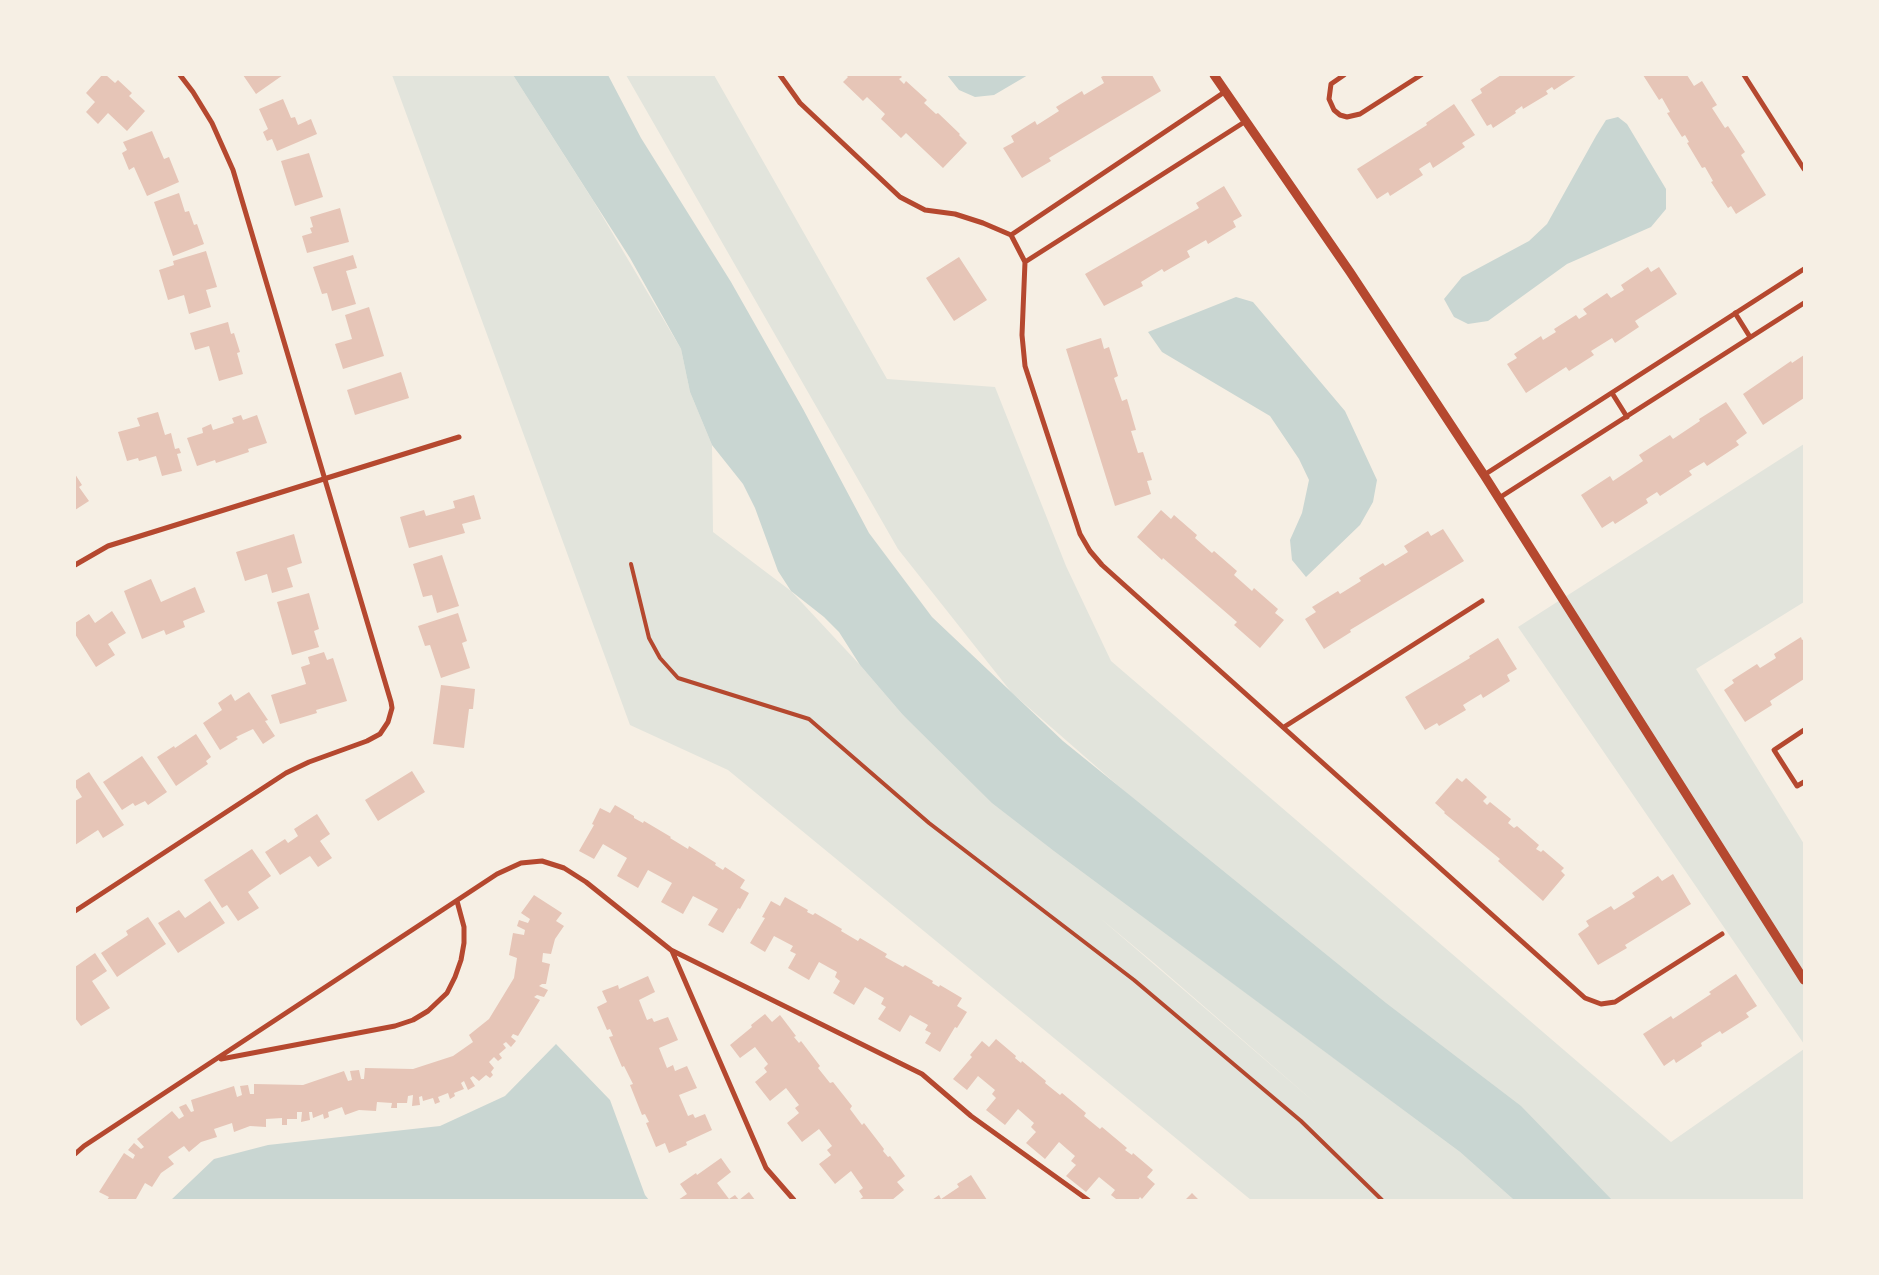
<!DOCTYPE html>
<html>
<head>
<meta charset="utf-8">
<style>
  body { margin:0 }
  #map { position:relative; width:1879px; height:1275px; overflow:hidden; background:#f6efe4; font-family:"Noto Sans",sans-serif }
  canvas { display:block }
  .frame { position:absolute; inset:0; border:76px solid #f6efe4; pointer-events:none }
</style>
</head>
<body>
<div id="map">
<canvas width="1879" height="1275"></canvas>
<div class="frame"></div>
</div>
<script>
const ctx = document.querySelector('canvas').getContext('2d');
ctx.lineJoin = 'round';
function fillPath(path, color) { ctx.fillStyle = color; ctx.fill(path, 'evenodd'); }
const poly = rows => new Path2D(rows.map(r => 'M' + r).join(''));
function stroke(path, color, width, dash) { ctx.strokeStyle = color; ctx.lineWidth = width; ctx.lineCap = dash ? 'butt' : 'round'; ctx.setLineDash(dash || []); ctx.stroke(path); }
fillPath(poly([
  [392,75,513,75,594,202,681,349,690,392,712,445,713,532,791,591,860,665,902,714,1143,916,1460,1152,1514,1200,1251,1200,728,770,630,725],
  [1100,918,1154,963,1320,1107],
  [626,75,714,75,887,379,995,387,1066,566,1111,661,1671,1142,1804,1049,1804,1200,1592,1200,1012,693,898,549],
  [1804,444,1804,602,1696,669,1804,844,1804,1044,1518,627]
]), '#e2e4dc');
fillPath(poly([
  [513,75,608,75,641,138,731,282,803,409,869,533,932,617,1063,741,1386,1003,1521,1106,1612,1200,1514,1200,1460,1152,1054,851,992,803,902,714,860,665,839,632,824,617,791,591,778,571,755,508,743,484,712,445,690,392,681,349,630,258],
  [947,75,1028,75,994,95,975,97,959,90],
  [1618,117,1627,124,1666,189,1666,209,1651,227,1567,264,1488,321,1468,324,1454,317,1444,299,1462,277,1529,241,1547,224,1596,136,1606,120],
  [1236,297,1253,302,1345,411,1377,480,1373,502,1360,525,1306,577,1292,560,1290,540,1302,513,1309,480,1299,459,1270,416,1162,352,1148,332],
  [556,1044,610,1100,645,1195,649,1200,171,1200,214,1159,268,1145,440,1126,505,1096]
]), '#c9d6d2');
fillPath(poly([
  [102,75,106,75,115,83,118,80,132,93,129,96,145,111,127,131,108,113,98,124,86,112,95,102,86,93],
  [243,75,283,75,256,94],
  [846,75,900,75,902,77,899,79,904,84,906,81,927,100,924,103,936,114,938,113,960,134,959,135,967,143,943,168,906,133,901,138,881,119,885,114,867,97,863,101,843,82,848,77],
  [1105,75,1152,75,1161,91,1049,158,1051,161,1022,178,1003,148,1014,142,1011,136,1035,121,1037,125,1059,111,1056,107,1082,91,1084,95,1104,83,1101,77],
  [1501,75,1577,75,1554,90,1552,87,1546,91,1548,94,1523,109,1522,106,1515,111,1516,113,1493,128,1491,124,1487,126,1471,100,1482,93,1480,89],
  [1643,75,1687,75,1694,86,1702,81,1717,105,1712,108,1725,128,1728,126,1745,152,1741,155,1766,195,1736,214,1731,206,1728,208,1711,182,1713,181,1705,167,1702,168,1687,143,1689,142,1685,135,1682,137,1667,113,1670,112,1662,98,1659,100],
  [283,99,291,118,295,117,298,125,311,119,317,134,277,151,272,139,267,141,263,132,268,129,259,109],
  [1454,104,1475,135,1462,143,1465,147,1433,168,1430,162,1419,169,1423,175,1390,196,1388,192,1377,199,1357,169,1427,125,1426,123],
  [152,131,164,159,169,157,179,182,147,196,134,167,129,170,122,153,127,150,123,142],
  [309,153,323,197,295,206,281,161],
  [1224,186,1242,216,1233,221,1236,227,1208,244,1206,240,1187,251,1190,257,1164,272,1162,269,1141,282,1143,286,1104,306,1085,274,1199,208,1196,203],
  [179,193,185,212,189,211,194,225,197,224,204,244,173,256,154,202],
  [340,208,349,242,307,253,302,236,312,233,310,228,313,227,310,217],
  [206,251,217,287,206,290,211,307,189,314,184,295,168,300,159,270,174,265,173,261],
  [353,255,357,268,346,271,356,304,332,311,327,293,322,294,313,267],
  [959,257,987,300,954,321,926,278],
  [1648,267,1651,272,1659,267,1677,294,1635,321,1639,327,1615,343,1612,338,1591,351,1594,355,1569,371,1566,367,1526,393,1507,364,1517,358,1514,354,1541,336,1543,340,1556,332,1554,329,1576,315,1579,319,1587,314,1583,309,1607,293,1611,298,1624,290,1621,285],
  [369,307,384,356,343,369,335,344,352,339,345,315],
  [228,322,231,334,234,333,240,352,237,353,243,374,219,381,209,346,195,350,190,333],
  [1101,338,1104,349,1109,347,1118,376,1114,378,1122,401,1127,399,1136,430,1131,431,1138,453,1143,452,1152,480,1147,481,1151,494,1115,506,1066,349],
  [1804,355,1804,398,1763,425,1743,394,1791,361,1792,363],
  [401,372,409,398,355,415,347,390],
  [1726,402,1747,433,1736,441,1739,445,1707,466,1704,462,1689,471,1692,475,1660,496,1657,492,1646,499,1648,503,1615,524,1613,521,1602,528,1581,495,1610,476,1613,481,1643,461,1639,455,1670,435,1673,439,1700,421,1699,419],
  [158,412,165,435,171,433,175,449,179,448,181,453,177,454,182,471,162,476,156,456,139,461,138,458,127,461,118,432,140,426,137,418],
  [241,415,243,420,257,415,267,443,248,449,249,452,216,463,215,460,197,466,187,438,203,433,202,428,211,424,213,430,234,423,232,418],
  [75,474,82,485,79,487,89,501,75,510],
  [474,495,481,519,462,524,465,533,409,548,400,517,424,510,426,516,455,508,453,501],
  [1161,510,1171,519,1174,515,1197,535,1195,538,1212,553,1214,551,1237,571,1234,575,1252,591,1254,588,1278,609,1275,613,1284,620,1260,648,1234,625,1237,622,1163,558,1162,560,1137,537],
  [1443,529,1464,561,1350,630,1351,632,1324,649,1305,619,1316,612,1312,607,1338,591,1340,594,1361,581,1359,578,1383,563,1385,566,1408,552,1404,546,1428,531,1431,536],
  [294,534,302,563,287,568,293,587,272,593,267,574,245,581,236,552],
  [442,555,459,606,437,613,432,595,423,597,413,564],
  [151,579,161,602,195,587,205,612,183,621,185,627,166,635,164,630,142,639,124,591],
  [309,593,319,629,314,631,319,647,292,655,277,602],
  [112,611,126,633,108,644,115,655,96,667,75,634,75,623,89,614,95,623],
  [458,613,467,641,462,643,470,668,441,678,430,645,425,646,418,626],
  [1801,637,1802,640,1804,639,1804,679,1770,701,1772,705,1745,722,1724,690,1734,683,1732,680,1757,664,1760,668,1776,658,1774,654],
  [1498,638,1517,669,1507,675,1510,681,1483,698,1481,694,1463,705,1466,710,1439,726,1437,723,1425,730,1405,697,1470,658,1469,656],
  [324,652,327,660,333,658,347,701,316,710,317,713,280,724,271,695,306,684,301,667,310,664,308,657],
  [441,685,475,689,473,709,469,709,464,748,433,744],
  [249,692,268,720,265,721,275,736,263,744,253,729,236,737,238,739,220,750,203,723,222,710,218,703,231,694,235,701],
  [196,734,211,757,206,761,208,764,176,786,157,757,174,746,175,748],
  [142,756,167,792,148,805,145,801,135,806,133,803,122,810,103,782],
  [412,771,425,792,378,821,365,800],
  [89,772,124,825,103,838,98,830,75,845,75,801,82,797,75,786,75,781],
  [1457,778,1462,782,1466,778,1487,797,1483,801,1487,805,1490,802,1511,819,1508,823,1514,828,1517,826,1539,845,1536,849,1541,852,1543,850,1564,868,1561,871,1565,875,1543,901,1498,861,1500,859,1444,813,1445,812,1435,803],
  [615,805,634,816,634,818,643,823,644,821,671,837,670,838,688,849,689,846,716,863,715,865,723,870,725,867,745,880,740,888,749,893,740,909,738,908,723,933,708,925,718,909,693,896,683,914,661,902,672,883,648,870,638,888,617,876,627,858,603,844,594,859,579,851,594,825,592,824,600,808,610,813],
  [317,814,330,834,320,841,332,858,318,867,310,856,280,875,265,852,285,839,288,843,298,836,294,829],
  [252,849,271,876,248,892,259,908,238,921,227,905,222,908,204,880],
  [1673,874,1691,904,1625,945,1627,948,1598,965,1578,934,1589,926,1586,921,1611,906,1614,910,1635,897,1632,893,1658,876,1662,881],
  [534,895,562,913,556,921,564,926,555,939,551,954,543,953,542,962,550,964,546,984,542,984,539,986,548,990,544,997,537,995,534,997,540,1000,518,1036,513,1034,511,1037,516,1041,511,1047,506,1042,503,1044,506,1048,499,1054,502,1058,498,1061,494,1057,489,1062,494,1068,491,1072,493,1075,490,1078,486,1075,479,1081,473,1076,470,1078,475,1086,468,1090,464,1081,461,1083,464,1089,454,1093,455,1096,450,1099,448,1093,438,1097,440,1102,435,1104,433,1098,423,1101,422,1096,419,1097,420,1105,412,1106,413,1095,408,1096,407,1103,397,1103,397,1108,391,1108,392,1103,377,1102,376,1111,359,1110,345,1115,342,1107,328,1112,329,1117,324,1119,323,1114,313,1118,312,1112,309,1112,310,1120,301,1122,302,1112,297,1112,297,1119,287,1119,287,1125,282,1125,282,1118,266,1119,266,1127,250,1126,234,1132,232,1123,214,1129,217,1137,201,1142,189,1152,184,1146,168,1157,174,1164,161,1173,152,1187,145,1183,136,1199,138,1200,107,1200,109,1197,99,1192,124,1153,133,1159,135,1155,128,1150,134,1143,141,1149,144,1147,137,1139,172,1111,179,1119,184,1116,179,1107,186,1104,191,1112,194,1111,191,1100,234,1086,237,1097,242,1095,240,1086,248,1085,250,1094,254,1094,254,1084,303,1085,344,1071,348,1081,352,1080,350,1071,359,1070,361,1079,364,1079,365,1068,413,1069,453,1056,473,1042,469,1035,489,1019,514,978,517,958,509,955,513,933,524,935,525,930,517,926,519,920,528,923,530,919,521,913],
  [785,897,808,910,807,912,813,915,815,913,842,929,841,931,858,941,860,938,887,954,885,957,903,967,905,965,933,981,932,983,939,987,940,985,962,998,957,1006,967,1012,957,1028,955,1027,940,1052,925,1043,931,1033,925,1030,928,1025,910,1015,900,1032,878,1019,886,1007,881,1004,884,998,865,987,854,1005,833,993,840,981,835,977,837,972,819,962,809,980,788,968,796,954,790,951,793,946,774,936,765,952,750,943,765,918,762,917,771,901,780,906],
  [210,901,225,923,178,953,158,923,179,910,185,918],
  [148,917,166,944,117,977,101,953,128,935,126,931],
  [95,953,107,971,92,981,110,1008,81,1026,75,1018,75,967],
  [1736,974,1757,1006,1746,1013,1749,1017,1722,1034,1720,1031,1701,1043,1702,1046,1676,1063,1674,1059,1664,1066,1643,1034,1671,1016,1673,1019,1711,994,1709,992],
  [648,976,655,992,639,1000,647,1020,652,1018,654,1022,668,1017,678,1040,659,1048,667,1068,673,1065,675,1071,687,1066,697,1088,679,1095,688,1116,693,1114,695,1118,705,1114,712,1130,686,1142,687,1145,669,1153,665,1143,656,1147,646,1123,649,1122,645,1114,642,1115,630,1085,633,1084,624,1066,622,1067,609,1037,613,1036,610,1029,607,1030,597,1007,607,1002,602,991,618,985,619,989],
  [765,1014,772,1022,780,1015,796,1036,794,1037,799,1043,801,1041,820,1066,818,1068,830,1083,833,1082,852,1106,850,1109,862,1125,864,1123,884,1149,883,1151,888,1157,890,1156,905,1176,897,1182,904,1190,892,1200,859,1200,863,1197,859,1191,863,1188,851,1171,835,1184,819,1164,831,1155,827,1150,832,1146,819,1129,802,1142,787,1123,799,1113,795,1108,799,1105,786,1088,770,1101,755,1082,767,1072,764,1068,768,1064,755,1047,740,1058,730,1045,752,1027,751,1025],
  [996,1039,1016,1056,1015,1058,1021,1063,1022,1061,1046,1081,1045,1083,1060,1095,1062,1093,1086,1113,1084,1116,1100,1129,1102,1127,1127,1148,1125,1150,1132,1155,1133,1153,1153,1170,1147,1177,1155,1184,1142,1199,1140,1197,1138,1200,1115,1200,1116,1199,1111,1195,1115,1190,1099,1177,1086,1192,1066,1176,1076,1165,1071,1161,1075,1156,1059,1142,1045,1159,1026,1143,1036,1132,1031,1127,1034,1123,1018,1109,1005,1125,986,1110,996,1098,992,1094,995,1090,978,1076,967,1090,953,1079,972,1057,970,1055,982,1041,989,1047],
  [721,1158,731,1172,717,1183,729,1199,735,1195,739,1200,678,1200,687,1194,680,1184,696,1173,697,1175],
  [971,1175,987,1200,932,1200,939,1195,941,1199,959,1187,957,1184],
  [749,1192,755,1200,739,1200],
  [1192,1193,1199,1200,1185,1200]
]), '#e6c5b7');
stroke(poly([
  [631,564,649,638,660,658,678,678,809,719,929,823,1134,980,1301,1121,1382,1200]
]), '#b5482f', 4);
stroke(poly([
  [780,75,800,103,900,197,925,210,955,214,983,223,1011,235,1025,262,1022,335,1025,366,1080,534,1090,551,1102,565,1585,998,1601,1004,1615,1002,1722,934],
  [1344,75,1331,84,1329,99,1334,110,1340,115,1347,117,1360,114,1421,75],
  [1744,75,1804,169],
  [1011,235,1226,91],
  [1025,262,1246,121],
  [1735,313,1750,337],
  [1612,393,1627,417],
  [1484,475,1804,269],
  [1499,498,1804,303],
  [75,565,108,546,459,437],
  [1284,727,1482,601],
  [1804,730,1774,750,1797,786,1804,782],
  [75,911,286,773,309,762,367,741,380,734,388,722,392,708,391,702,233,170,212,123,193,92,180,75],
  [672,951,766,1168,794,1200],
  [221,1059,395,1026,413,1020,428,1011,447,993,455,977,461,960,464,943,464,927,457,901],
  [75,1154,84,1146,497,874,521,863,542,861,564,868,586,882,671,950,922,1074,971,1116,1088,1200]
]), '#b5482f', 5);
stroke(poly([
  [1214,75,1350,272,1484,475,1804,980]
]), '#b5482f', 9);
</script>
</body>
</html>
